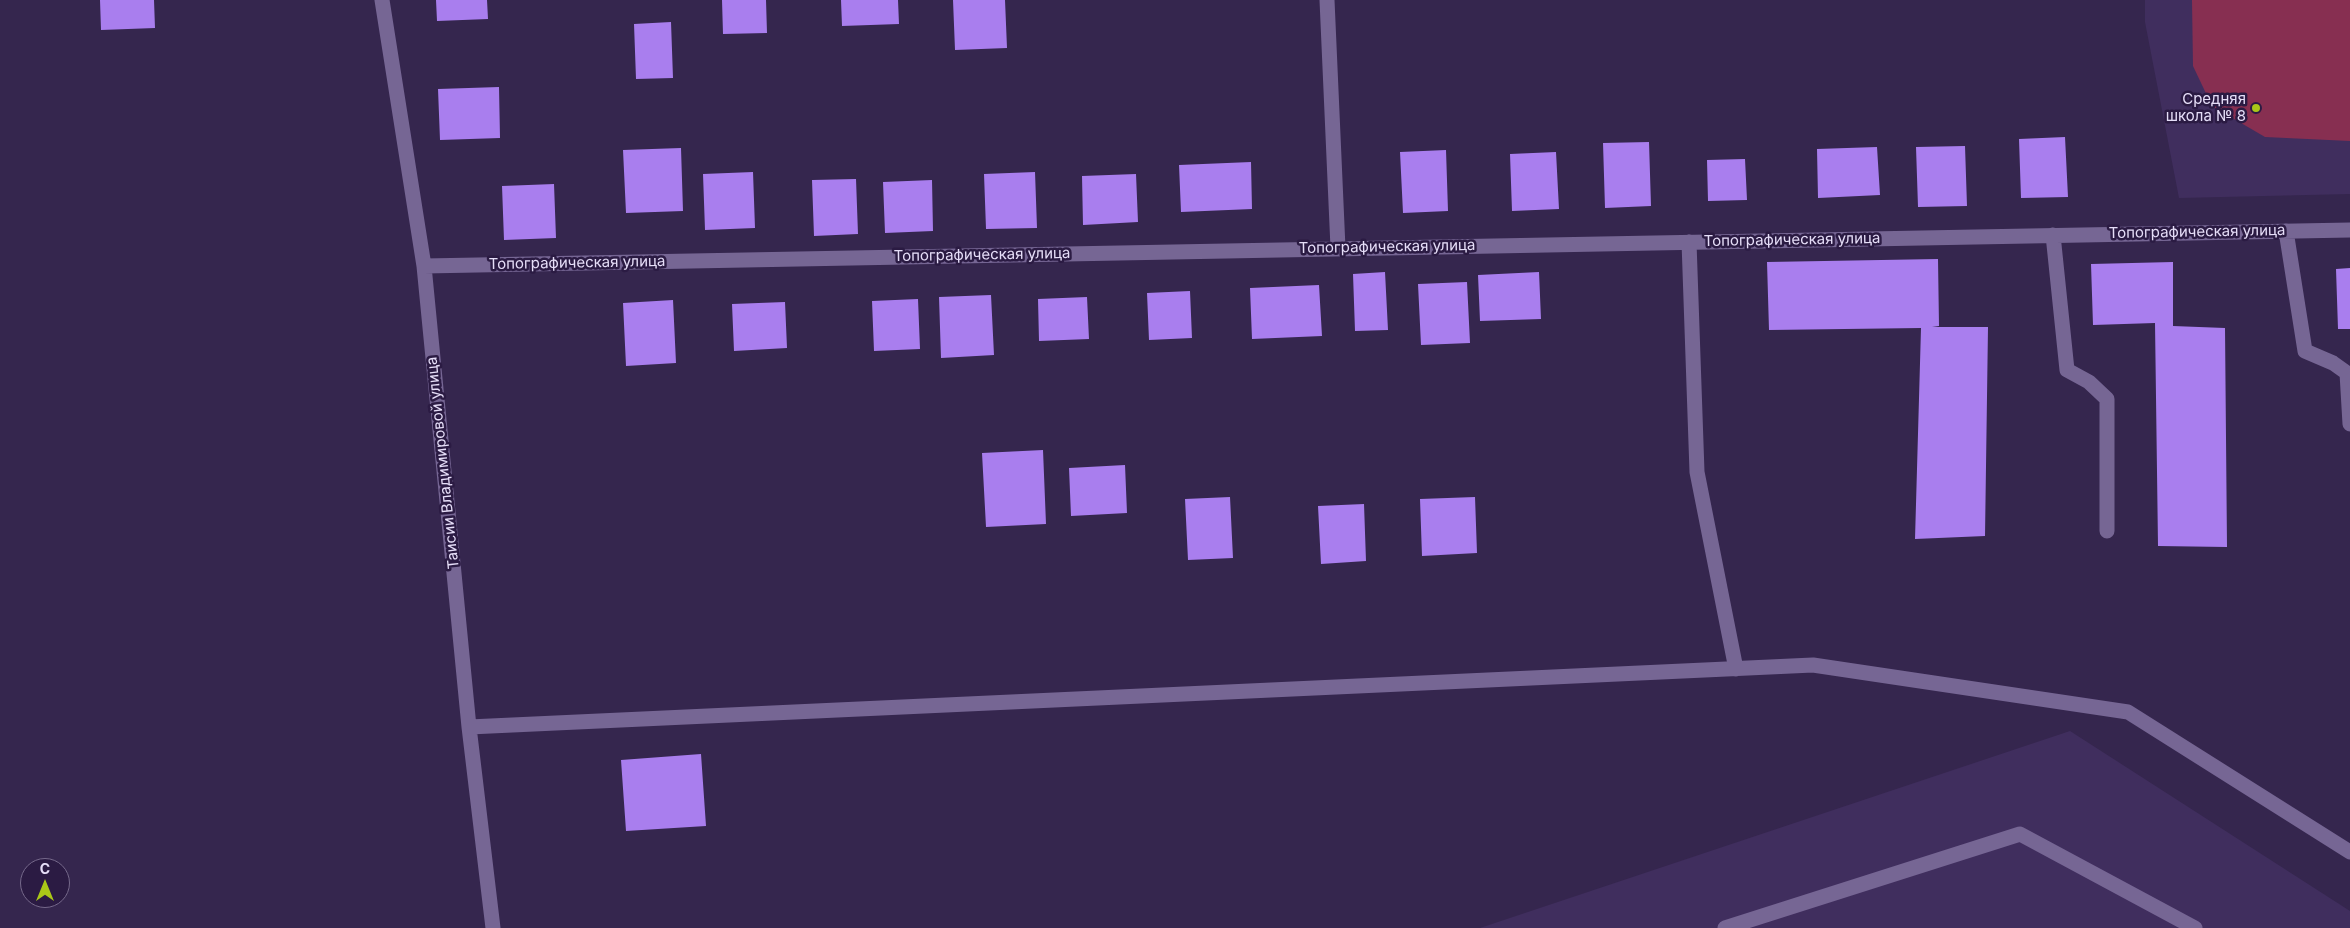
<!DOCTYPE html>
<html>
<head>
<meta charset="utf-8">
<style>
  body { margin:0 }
  #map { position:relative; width:2350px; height:928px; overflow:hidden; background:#35264e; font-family:Inter,sans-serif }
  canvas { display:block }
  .north { position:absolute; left:20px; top:858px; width:50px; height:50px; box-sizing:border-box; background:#2b1b43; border:1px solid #76698b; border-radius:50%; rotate:0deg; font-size:14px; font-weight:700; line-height:20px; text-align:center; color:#e6def8 }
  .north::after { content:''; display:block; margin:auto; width:18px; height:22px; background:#aac718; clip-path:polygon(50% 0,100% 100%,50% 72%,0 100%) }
</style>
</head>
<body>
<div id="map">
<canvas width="2350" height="928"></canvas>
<div class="north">С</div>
</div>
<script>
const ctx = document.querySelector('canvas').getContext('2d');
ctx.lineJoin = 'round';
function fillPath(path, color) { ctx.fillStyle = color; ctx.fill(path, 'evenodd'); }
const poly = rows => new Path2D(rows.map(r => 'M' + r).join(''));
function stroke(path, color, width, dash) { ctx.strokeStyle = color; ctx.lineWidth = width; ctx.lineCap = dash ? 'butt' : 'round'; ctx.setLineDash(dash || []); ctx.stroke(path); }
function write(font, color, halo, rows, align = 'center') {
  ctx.font = font + ' Inter,sans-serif'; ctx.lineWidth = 5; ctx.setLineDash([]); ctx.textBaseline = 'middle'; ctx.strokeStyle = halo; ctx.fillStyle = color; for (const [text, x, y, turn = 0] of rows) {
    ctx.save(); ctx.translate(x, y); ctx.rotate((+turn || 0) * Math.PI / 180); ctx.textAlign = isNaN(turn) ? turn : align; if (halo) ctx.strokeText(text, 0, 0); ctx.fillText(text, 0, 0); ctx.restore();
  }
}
fillPath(poly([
  [2145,0,2350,0,2350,194,2179,198,2145,22],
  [2070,731,2350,911,2350,928,1480,928]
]), '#402e5e');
fillPath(poly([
  [2192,0,2350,0,2350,141,2265,137,2212,106,2193,66]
]), '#872f51');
fillPath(poly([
  [100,0,154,0,155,28,101,30],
  [436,0,487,0,488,19,437,21],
  [722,0,766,0,767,33,723,34],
  [841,0,898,0,899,24,842,26],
  [953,0,1005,0,1007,48,955,50],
  [671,22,673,78,636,79,634,24],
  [499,87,500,138,440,140,438,89],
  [2065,137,2068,197,2021,198,2019,139],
  [1649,142,1651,206,1605,208,1603,143],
  [1965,146,1967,206,1918,207,1916,147],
  [1877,147,1880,195,1818,198,1817,149],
  [681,148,683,211,626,213,623,150],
  [1446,150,1448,211,1403,213,1400,152],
  [1556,152,1559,209,1512,211,1510,154],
  [1745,159,1747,200,1708,201,1707,160],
  [1251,162,1252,209,1181,212,1179,165],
  [753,172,755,228,705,230,703,174],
  [1035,172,1037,228,986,229,984,174],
  [1136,174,1138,222,1083,225,1082,176],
  [856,179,858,234,814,236,812,180],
  [932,180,933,231,885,233,883,182],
  [554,184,556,238,504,240,502,186],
  [1938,259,1939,326,1932,327,1988,327,1985,536,1915,539,1921,328,1769,330,1767,262],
  [2173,262,2173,326,2225,328,2227,547,2158,546,2155,323,2093,325,2091,264],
  [2350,268,2350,329,2338,329,2336,269],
  [1385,272,1388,330,1355,331,1353,274],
  [1539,272,1541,319,1480,321,1478,275],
  [1467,282,1470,343,1421,345,1418,284],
  [1319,285,1322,336,1252,339,1250,288],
  [1190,291,1192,338,1149,340,1147,293],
  [991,295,994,355,941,358,939,297],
  [1087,297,1089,339,1039,341,1038,299],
  [918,299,920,349,874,351,872,301],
  [673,300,676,363,626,366,623,303],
  [785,302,787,348,734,351,732,304],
  [1043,450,1046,524,986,527,982,453],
  [1125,465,1127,513,1071,516,1069,468],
  [1230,497,1233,558,1188,560,1185,499],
  [1475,497,1477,553,1422,556,1420,499],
  [1364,504,1366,561,1321,564,1318,506],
  [701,754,706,826,626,831,621,760]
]), '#a97eee');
stroke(poly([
  [382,0,424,266,469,727,493,928],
  [1327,0,1338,248],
  [2286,231,2305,351,2333,363,2347,373,2350,424],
  [2053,235,2067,370,2089,382,2107,399,2107,531],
  [1689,242,1697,472,1736,669],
  [424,266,2350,230],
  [469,727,1813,665,2128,712,2350,852],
  [1725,928,2020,834,2195,928]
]), '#766694', 15);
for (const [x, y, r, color] of [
  [2256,108,5,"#aac718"]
]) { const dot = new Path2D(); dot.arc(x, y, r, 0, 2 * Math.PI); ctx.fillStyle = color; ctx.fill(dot); stroke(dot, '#2b1b43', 2); }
write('15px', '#e6def8', '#2b1b43', [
  ["Средняя",2246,99],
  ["школа № 8",2246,116]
], 'right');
write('15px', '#e6def8', '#2b1b43', [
  ["Топографическая улица",2197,232,-1],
  ["Топографическая улица",1792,240,-1],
  ["Топографическая улица",1387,247,-1],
  ["Топографическая улица",982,255,-1],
  ["Топографическая улица",577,263,-1],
  ["Таисии Владимировой улица",443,463,-96]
]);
</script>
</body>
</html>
